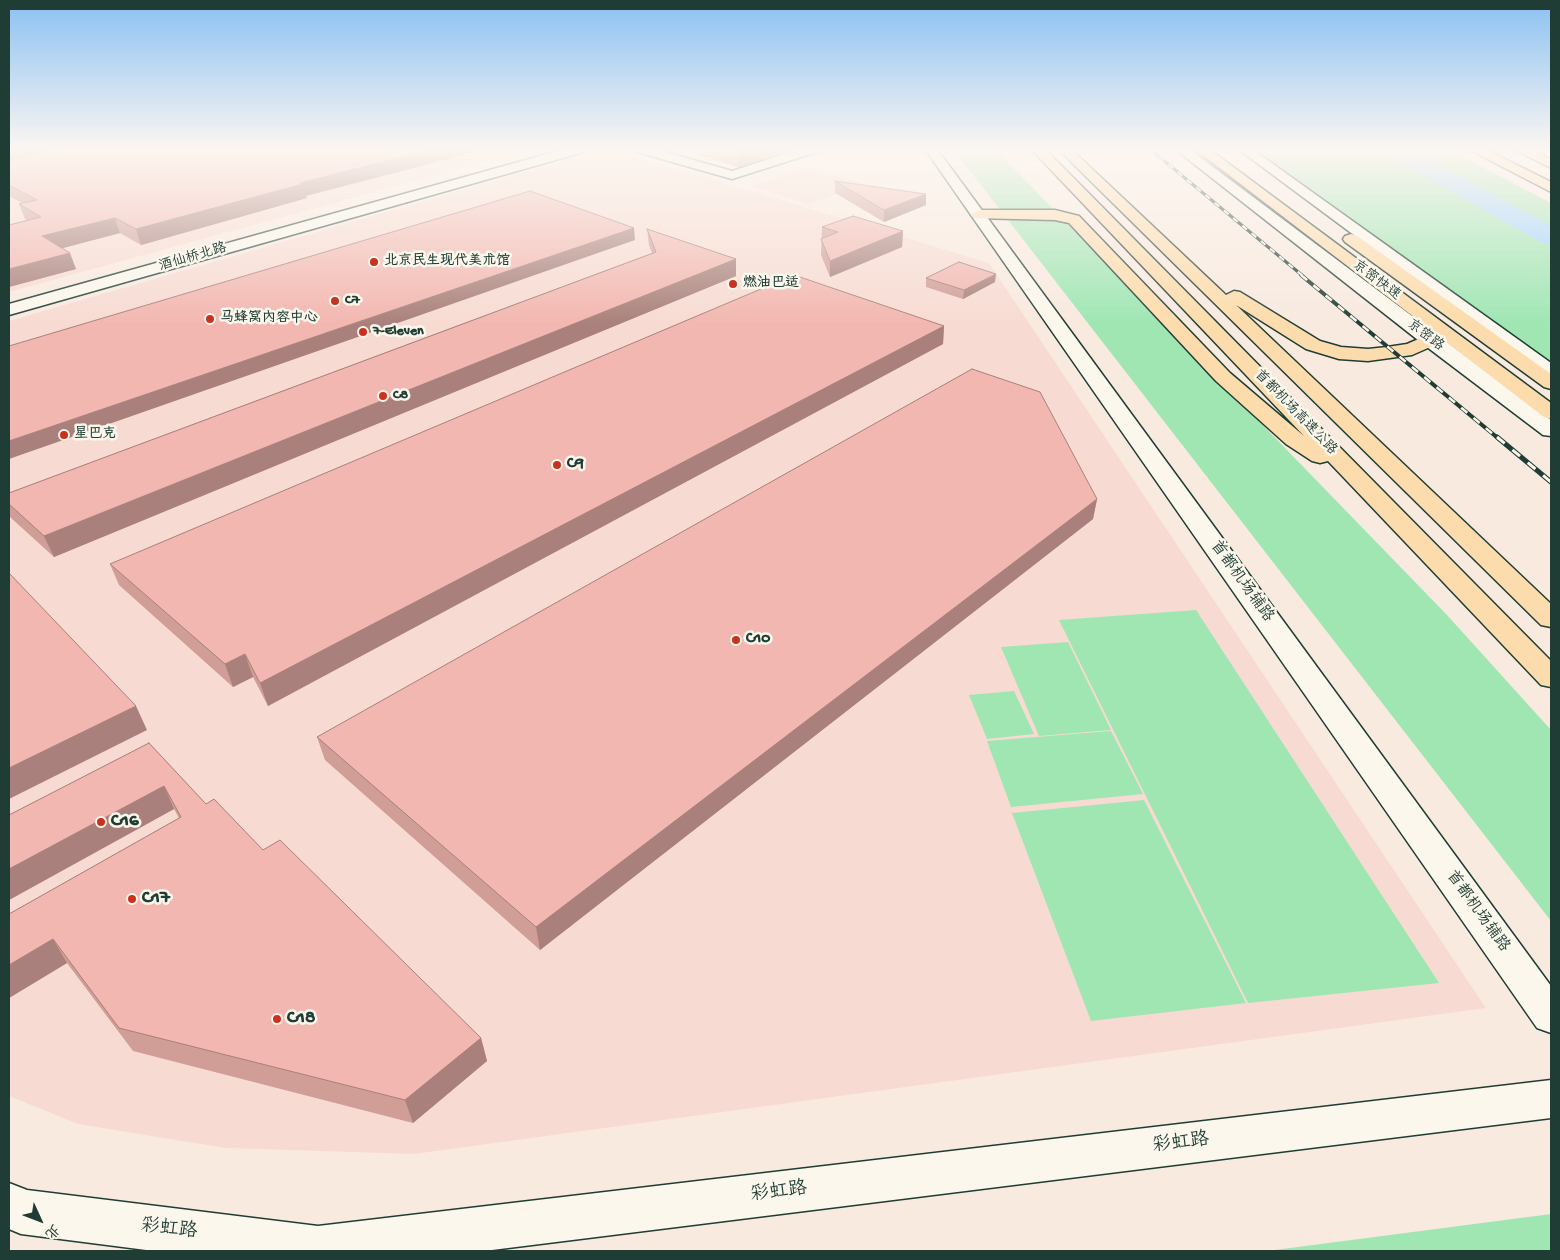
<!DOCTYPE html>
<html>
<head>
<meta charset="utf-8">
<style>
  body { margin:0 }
  #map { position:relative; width:1560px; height:1260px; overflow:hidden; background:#f9eae0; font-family:"Gochi Hand","LXGW WenKai TC",sans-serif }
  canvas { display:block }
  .frame { position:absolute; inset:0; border:10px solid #1f3d34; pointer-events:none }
  .north { position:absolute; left:15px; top:1195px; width:50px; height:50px; -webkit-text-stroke:4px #fbf7ec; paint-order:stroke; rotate:133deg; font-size:14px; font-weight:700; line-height:20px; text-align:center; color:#1f3d34 }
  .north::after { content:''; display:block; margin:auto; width:18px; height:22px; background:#1f3d34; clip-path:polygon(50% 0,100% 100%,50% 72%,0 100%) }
</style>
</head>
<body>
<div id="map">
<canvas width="1560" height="1260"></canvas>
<div class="frame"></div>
<div class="north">北</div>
</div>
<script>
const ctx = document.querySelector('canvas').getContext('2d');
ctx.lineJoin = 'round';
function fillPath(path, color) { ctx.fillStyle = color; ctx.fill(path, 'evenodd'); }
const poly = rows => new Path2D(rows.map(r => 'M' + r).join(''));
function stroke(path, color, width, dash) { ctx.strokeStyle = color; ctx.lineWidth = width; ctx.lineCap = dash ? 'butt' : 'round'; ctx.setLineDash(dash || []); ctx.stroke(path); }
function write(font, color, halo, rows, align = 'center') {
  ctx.font = font + ' "Gochi Hand","LXGW WenKai TC",sans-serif'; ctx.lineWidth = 5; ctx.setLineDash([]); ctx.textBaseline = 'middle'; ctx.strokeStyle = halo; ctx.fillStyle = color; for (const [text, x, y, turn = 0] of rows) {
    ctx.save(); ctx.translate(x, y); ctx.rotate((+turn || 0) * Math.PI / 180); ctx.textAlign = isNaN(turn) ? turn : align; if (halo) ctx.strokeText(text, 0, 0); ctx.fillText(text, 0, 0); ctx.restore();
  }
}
fillPath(poly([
  [9,149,531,149,9,292],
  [604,149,612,149,989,263,1486,1008,414,1154,225,1148,78,1124,9,1096,9,321],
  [806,167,864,184,809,204,751,186]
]), '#f7dbd2');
fillPath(poly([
  [953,149,995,149,1447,615,1551,730,1551,921],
  [1235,149,1448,149,1551,203,1551,373],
  [1196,610,1439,983,1248,1003,1059,620],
  [1068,642,1111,730,1039,736,1001,647],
  [1014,691,1034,734,987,739,969,695],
  [1111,731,1143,794,1011,807,987,741],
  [1144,800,1246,1003,1091,1021,1012,813],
  [1551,1214,1551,1251,1267,1251]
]), '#9fe6b3');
fillPath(poly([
  [1383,149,1410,149,1551,226,1551,245,1542,243,1386,154,1383,149]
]), '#a1d4ff');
const street = poly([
  [635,149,655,149,732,171,800,149,819,149,817,152,732,179,637,152,635,149]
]);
const secondary = poly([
  [565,149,586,149,584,152,9,315,9,304,565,149],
  [925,149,937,149,1551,986,1551,1033,1537,1028,925,149],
  [1175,149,1189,149,1551,420,1551,436,1543,435,1423,344,1175,149],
  [1238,149,1252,149,1551,363,1551,378,1544,376,1238,149],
  [1551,1080,1551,1118,484,1251,154,1251,21,1234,9,1229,9,1183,27,1190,318,1226,1551,1080]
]);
const primary = poly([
  [1468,149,1485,149,1551,182,1551,192,1468,149],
  [1513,149,1530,149,1551,159,1551,168,1513,149]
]);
const highway = poly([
  [1031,149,1045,149,1551,661,1551,687,1541,685,1328,461,1320,463,1312,461,1286,444,1216,381,1069,223,1055,220,974,218,971,215,979,210,1055,210,1079,216,1230,373,1304,436,1031,149],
  [1058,149,1071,149,1226,295,1234,291,1240,292,1320,341,1341,347,1368,349,1387,347,1407,344,1430,334,1437,336,1439,340,1437,344,1412,355,1368,361,1339,359,1306,349,1236,305,1551,604,1551,627,1541,625,1058,149],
  [1195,149,1209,149,1551,403,1551,419,1544,417,1195,149],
  [1351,234,1357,236,1551,374,1551,389,1544,387,1345,242,1343,239,1345,236,1351,234]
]);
stroke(street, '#1f3d34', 3);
stroke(secondary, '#1f3d34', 3);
stroke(primary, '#1f3d34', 3);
stroke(highway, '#1f3d34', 3);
fillPath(street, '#fbf7ec');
fillPath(secondary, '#fbf7ec');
fillPath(primary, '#fcdcac');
fillPath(highway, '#fcdcac');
const railFar2 = poly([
  [1150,149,1303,276]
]);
const railFar1 = poly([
  [1301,275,1499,439]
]);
const rail = poly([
  [1497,437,1551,482]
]);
stroke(railFar2, '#1f3d34', 3);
stroke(railFar1, '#1f3d34', 4);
stroke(rail, '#1f3d34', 5);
stroke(railFar2, '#fbf7ec', 2, [6]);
stroke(railFar1, '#fbf7ec', 2.5, [8]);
stroke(rail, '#fbf7ec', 3, [10]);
fillPath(poly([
  [9,149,306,196,307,198,141,245,120,233,62,248,76,269,9,287,9,225,27,220,25,219,19,204,22,203,9,196],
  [676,149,799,149,738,167],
  [835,181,926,194,926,205,884,222,835,193],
  [822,227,903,231,902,247,830,277,821,255],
  [647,229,736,259,736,276,54,557,10,517,9,515,9,493,652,253,649,245],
  [926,278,995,282,963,299,926,287],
  [944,326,943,344,268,706,253,677,233,687,119,585,110,564],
  [1097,499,1093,519,540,950,325,760,317,737],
  [149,743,206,804,263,850,481,1038,487,1061,413,1123,133,1051,67,963,9,998,9,914,179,818,174,809,9,900,9,815]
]), '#d09d97');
fillPath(poly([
  [9,149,78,149,9,163],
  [432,149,486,149,306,196,307,198,141,245,136,229,300,183],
  [738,149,799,149,738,167],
  [926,194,926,205,884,222,884,210],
  [115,218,120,233,48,252,42,236],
  [634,228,635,240,9,459,9,441],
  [903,231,902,247,830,277,830,261],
  [70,253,76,269,9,287,9,269],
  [736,259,736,276,54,557,44,536],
  [996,274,995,282,963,299,964,290],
  [944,326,943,344,268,706,260,683],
  [1097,499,1093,519,540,950,536,927],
  [245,654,253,677,233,687,225,664],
  [136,706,147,730,9,799,9,768],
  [164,786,174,809,9,900,9,869],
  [53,939,67,963,9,998,9,965],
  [481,1038,487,1061,413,1123,405,1100]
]), '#a9807b');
const building = poly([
  [63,149,432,149,300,183,303,184,136,229,115,218,42,236,70,253,9,269,9,225,41,217,19,204,37,200,9,185,9,160,63,149],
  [835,181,926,194,884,210,835,181],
  [530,191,634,228,9,441,9,346,530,191],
  [853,216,903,231,830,261,821,239,838,232,822,227,853,216],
  [647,229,736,259,44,536,9,504,9,493,656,252,647,229],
  [959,262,996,274,964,290,926,278,959,262],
  [794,275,944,326,260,683,245,654,225,664,110,564,794,275],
  [972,369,1040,392,1097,499,536,927,317,737,972,369],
  [9,573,136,706,9,768,9,573],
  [149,743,206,804,214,799,263,850,280,840,481,1038,405,1100,119,1028,53,939,9,965,9,914,181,817,164,786,9,869,9,815,149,743]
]);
fillPath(building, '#f2b7b0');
stroke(building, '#a9807b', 1);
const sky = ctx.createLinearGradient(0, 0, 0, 325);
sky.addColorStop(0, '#8bc1f1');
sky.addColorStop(0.46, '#fcf6f1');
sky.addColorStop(1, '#fcf6f100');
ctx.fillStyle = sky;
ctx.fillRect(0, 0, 1560, 325);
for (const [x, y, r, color] of [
  [374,262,5,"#c8321e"],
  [733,284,5,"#c8321e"],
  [335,301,5,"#c8321e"],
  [210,319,5,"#c8321e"],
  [363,332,5,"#c8321e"],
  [383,396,5,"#c8321e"],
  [64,435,5,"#c8321e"],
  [557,465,5,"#c8321e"],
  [736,640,5,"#c8321e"],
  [101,822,5,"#c8321e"],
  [132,899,5,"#c8321e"],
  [277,1019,5,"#c8321e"]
]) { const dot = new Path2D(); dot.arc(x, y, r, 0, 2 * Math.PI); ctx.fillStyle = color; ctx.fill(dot); stroke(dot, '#fbf7ec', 2); }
write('14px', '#1f3d34', '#fbf7ec', [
  ["酒仙桥北路",193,258,-16],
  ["京密快速",1376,281,37],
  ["京密路",1425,336,37],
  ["首都机场高速公路",1295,413,46]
]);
write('bold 14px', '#1f3d34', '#fbf7ec', [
  ["北京民生现代美术馆",384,262],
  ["燃油巴适",743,284],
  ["C7",345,301],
  ["马蜂窝内容中心",220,319],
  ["7-Eleven",373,332],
  ["C8",393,396],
  ["星巴克",74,435]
], 'left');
write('bold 16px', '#1f3d34', '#fbf7ec', [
  ["C9",567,465],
  ["C10",746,640]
], 'left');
write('16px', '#1f3d34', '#fbf7ec', [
  ["首都机场辅路",1241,582,54],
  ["首都机场辅路",1477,912,54]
]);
write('bold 19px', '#1f3d34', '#fbf7ec', [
  ["C16",111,822],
  ["C17",142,899],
  ["C18",287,1019]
], 'left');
write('19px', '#1f3d34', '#fbf7ec', [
  ["彩虹路",1181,1144,-7],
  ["彩虹路",779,1193,-7],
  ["彩虹路",169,1230,7]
]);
</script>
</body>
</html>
